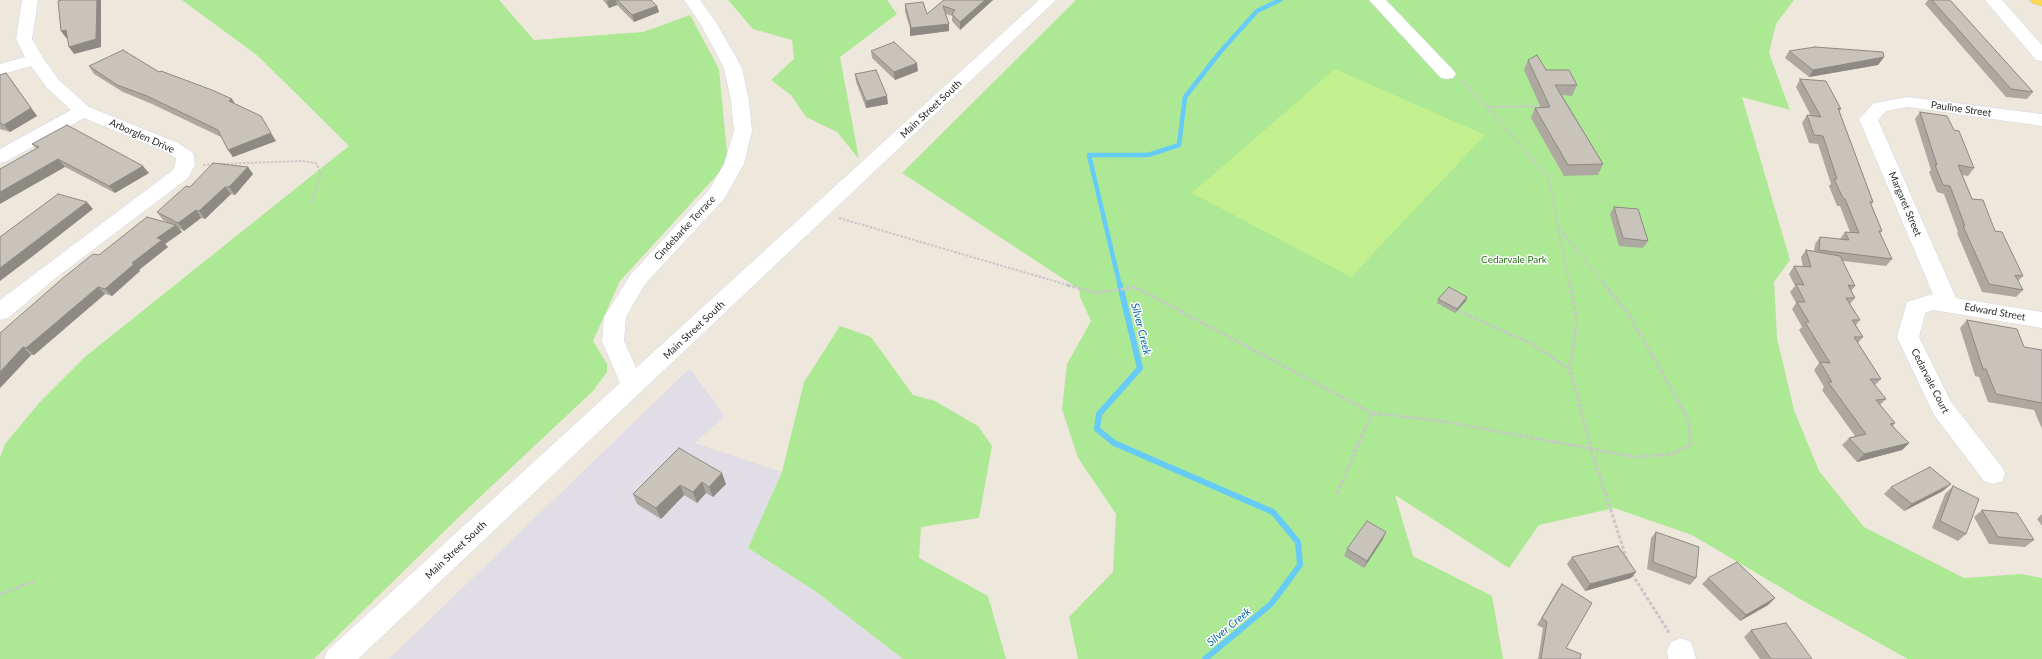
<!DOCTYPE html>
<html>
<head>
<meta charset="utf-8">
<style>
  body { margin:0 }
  canvas { display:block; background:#eee7dc }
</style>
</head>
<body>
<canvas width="2042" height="659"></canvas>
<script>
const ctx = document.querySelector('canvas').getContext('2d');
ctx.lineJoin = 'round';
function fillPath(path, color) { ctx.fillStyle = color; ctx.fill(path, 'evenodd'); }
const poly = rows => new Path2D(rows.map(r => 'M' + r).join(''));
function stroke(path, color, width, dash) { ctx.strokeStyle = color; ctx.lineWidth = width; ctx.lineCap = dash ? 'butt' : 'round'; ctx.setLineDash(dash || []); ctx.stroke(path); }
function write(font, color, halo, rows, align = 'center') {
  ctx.font = font + ' Lato,sans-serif'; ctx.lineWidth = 3; ctx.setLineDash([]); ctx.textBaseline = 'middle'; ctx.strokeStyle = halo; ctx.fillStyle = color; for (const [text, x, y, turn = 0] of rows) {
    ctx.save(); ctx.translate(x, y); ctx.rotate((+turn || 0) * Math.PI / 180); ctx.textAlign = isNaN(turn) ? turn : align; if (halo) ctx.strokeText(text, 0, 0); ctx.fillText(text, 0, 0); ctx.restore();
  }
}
fillPath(poly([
  [690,368,724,416,695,443,782,472,748,548,815,591,903,659,389,659]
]), '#e0dde6');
fillPath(poly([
  [182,0,499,0,534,40,643,32,690,15,719,69,728,163,620,281,593,341,607,364,607,372,593,391,465,511,314,659,0,659,0,458,5,444,39,403,86,356,349,146,258,56],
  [728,0,887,0,897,14,840,57,859,159,837,132,806,117,791,95,771,80,794,59,792,40,753,29],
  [1076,0,1794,0,1776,24,1769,53,1790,110,1742,97,1790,260,1774,282,1777,338,1794,410,1819,471,1864,527,1964,578,2021,574,2042,578,2042,659,1908,659,1807,603,1692,535,1614,508,1539,525,1509,568,1395,495,1413,556,1492,596,1503,659,1078,659,1069,617,1113,572,1116,514,1078,458,1062,409,1067,364,1091,321,1080,297,1079,289,902,173],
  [840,326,871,337,913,395,935,401,978,426,992,446,979,518,921,527,919,558,988,596,1006,659,903,659,815,591,748,548,782,472,804,382]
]), '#ade894');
fillPath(poly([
  [1335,69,1485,135,1351,277,1192,193]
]), '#c3f08f');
stroke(poly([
  [1120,286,1089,155,1148,155,1179,145,1185,97,1221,51,1257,11,1280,0]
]), '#67cbf7', 4.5);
stroke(poly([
  [1120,285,1140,368,1099,414,1097,429,1114,443,1273,512,1298,542,1300,565,1271,604,1205,659]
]), '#67cbf7', 6);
const minor = poly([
  [22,0,38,0,32,39,43,58,59,80,89,107,178,143,192,152,194,156,195,165,188,178,57,277,8,318,0,320,0,300,173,170,175,165,176,158,164,151,84,118,7,161,0,163,0,149,71,110,47,88,31,66,0,75,0,64,25,57,16,39,22,0],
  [684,0,700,0,716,22,742,68,749,101,752,131,744,164,724,199,645,284,626,317,624,341,636,368,1039,0,1056,0,358,659,324,659,328,650,620,383,602,341,604,317,631,274,709,190,724,164,734,131,731,101,724,68,700,23,684,0],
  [1369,0,1386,0,1453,70,1456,74,1453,78,1447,79,1441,78,1369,0],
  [1985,0,2002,0,2042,45,2042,61,2036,60,1985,0],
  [1908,97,2042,114,2042,126,1908,107,1886,111,1878,120,1956,298,2042,312,2042,328,1933,310,1925,313,1919,337,1951,402,2002,467,2005,474,2002,481,1993,484,1984,481,1934,415,1897,337,1907,302,1933,294,1859,119,1874,103,1908,97],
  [1681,638,1691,642,1696,659,1668,659,1667,651,1671,642,1681,638]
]);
const major = poly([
  [2030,0,2042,0,2042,6,2032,3,2030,0]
]);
stroke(minor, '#d1d4e4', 1);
stroke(major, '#c8c8c8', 1);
stroke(poly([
  [1462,80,1487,107,1543,106],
  [1487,107,1549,179,1558,227,1606,286],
  [219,164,300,161,316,163,321,174,311,205],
  [203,165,214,164],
  [839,218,1071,286],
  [1558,228,1570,286]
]), '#c8c8c8', 2, [2.5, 1.5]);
stroke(poly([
  [1067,285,1096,293,1135,287,1372,413],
  [1570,285,1577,321,1570,369,1591,449,1627,560],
  [1459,311,1530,343,1570,369],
  [1337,493,1372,413,1441,421,1636,457,1673,454,1691,444,1688,419,1628,313,1605,285],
  [1632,574,1670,634],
  [0,594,35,581]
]), '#c8c8c8', 3, [3.5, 2]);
fillPath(minor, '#fff');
fillPath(major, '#fada54');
fillPath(poly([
  [603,0,651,0,657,6,659,12,634,22,617,5,609,8],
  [944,0,993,0,960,30,952,21,952,16,946,14,949,31,910,36,910,28,905,12,905,4,927,14],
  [1928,0,1950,0,2033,92,2027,99,2006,97,1925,4],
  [871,51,918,71,895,80,872,58],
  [1789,51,1884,57,1878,65,1809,77,1785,58],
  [1528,60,1577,85,1572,96,1562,95,1603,164,1598,175,1564,176,1531,118,1535,108,1541,108,1524,70],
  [89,66,159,72,232,99,235,104,276,141,233,157,221,137,152,104,123,92,94,74],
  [855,74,888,104,866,108,856,82],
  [0,75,12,81,37,116,10,132,0,129],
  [1800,79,1841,109,1839,112,1873,202,1871,204,1882,231,1880,233,1892,259,1886,266,1843,261,1855,286,1851,291,1855,298,1850,304,1860,320,1856,325,1863,337,1858,343,1881,379,1875,385,1886,399,1880,405,1895,423,1893,426,1909,443,1902,450,1857,462,1842,445,1849,438,1855,436,1822,390,1824,387,1814,370,1819,363,1799,330,1802,327,1792,309,1796,303,1790,292,1795,286,1789,274,1794,266,1803,267,1801,257,1806,250,1814,251,1815,244,1820,237,1840,239,1845,232,1850,232,1840,206,1837,206,1829,186,1831,184,1818,144,1809,143,1802,123,1807,115,1811,116,1796,87],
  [1920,112,1974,168,1968,176,1962,175,1972,199,1995,231,2023,276,2018,281,2023,290,2016,297,1982,292,1957,233,1958,232,1944,194,1937,192,1929,172,1931,170,1915,119],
  [32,144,149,173,115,193,65,167,37,149],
  [248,167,253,174,235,195,231,194,205,219,201,218,184,231,178,228,182,232,165,244,168,247,139,270,140,271,112,296,105,294,34,355,31,355,0,388,23,313,99,255,169,223,163,220,157,212,190,187],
  [1614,207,1648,241,1643,248,1619,246,1610,214],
  [1438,299,1466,301,1455,313,1437,303],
  [1967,320,2024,347,2042,350,2042,429,2034,410,1988,402,1979,377,1975,376,1960,328],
  [679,448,726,484,713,497,706,493,697,503,684,495,661,519,637,504,633,494],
  [1953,486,1966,534,1958,541,1932,528,1945,494],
  [1891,487,1943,491,1904,511,1884,494],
  [1982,510,2034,540,2025,547,1989,544,1974,517],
  [2042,514,2042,526,2037,519],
  [1656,532,1696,578,1690,585,1647,569,1651,538],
  [1383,539,1364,568,1344,556,1347,549],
  [1572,557,1631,578,1585,591,1567,564],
  [1708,578,1768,605,1740,621,1702,584],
  [1562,584,1566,648,1580,659,1538,659,1543,628,1537,625,1557,591],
  [1751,630,1812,659,1760,659,1744,637]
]), '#ada9a1');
fillPath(poly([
  [97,0,101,0,101,47,74,54,69,47],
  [610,0,616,0,617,5,609,8,607,1],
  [985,0,993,0,960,30,960,22],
  [657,6,659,12,634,22,632,15],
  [949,24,949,31,910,36,910,28],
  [66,30,71,37,66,38,61,31],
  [1884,57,1878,65,1809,77,1813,70],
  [917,63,918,71,895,80,894,72],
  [6,73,37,116,10,132,4,125],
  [887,96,888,104,866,108,866,101],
  [232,99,237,107,229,101],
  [271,133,276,141,233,157,228,150],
  [58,159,65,167,0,204,0,192],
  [143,166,149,173,115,193,109,186],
  [248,167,253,174,235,195,229,187],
  [225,187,231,194,205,219,199,211],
  [87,202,93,209,33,256,0,281,0,268],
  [196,210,201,218,184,231,178,223],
  [176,225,182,232,165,244,168,247,139,270,140,271,112,296,105,289,132,263,157,238],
  [98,287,105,294,34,355,26,348],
  [1467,297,1466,301,1455,313,1457,309],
  [23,347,31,355,0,388,0,372],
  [1909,443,1902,450,1857,462,1864,454],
  [722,473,726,484,713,497,709,487],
  [702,482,706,493,697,503,693,492],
  [1951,484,1943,491,1904,511,1912,504],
  [680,485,684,495,661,519,656,508],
  [1386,532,1383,539,1364,568,1367,561],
  [1636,572,1631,578,1585,591,1590,584],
  [1775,598,1768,605,1740,621,1746,615]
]), '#8d8983');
const building = poly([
  [62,0,97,0,96,39,69,47,66,30,61,31,58,1,62,0],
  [617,0,651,0,657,6,632,15,617,0],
  [944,0,985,0,960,22,952,14,955,10,943,6,949,24,910,28,911,27,905,4,923,2,927,14,944,0],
  [1932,0,1950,0,2033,92,2011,89,1932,0],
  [894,42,917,63,894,72,871,51,894,42],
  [1815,47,1883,52,1884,57,1813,70,1789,51,1815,47],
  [123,50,159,72,161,71,212,90,232,99,229,101,261,116,271,133,228,150,218,130,147,96,117,85,89,66,123,50],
  [1537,55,1546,70,1569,70,1577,85,1555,85,1603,164,1568,165,1535,108,1550,107,1528,60,1537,55],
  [876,70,887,96,866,101,855,74,876,70],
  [6,73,31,108,4,125,0,123,0,75,6,73],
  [1800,79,1826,81,1841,109,1838,108,1873,202,1870,202,1882,231,1879,231,1892,259,1819,250,1820,237,1849,240,1845,232,1859,233,1845,199,1843,198,1834,179,1837,179,1823,136,1814,135,1807,115,1821,117,1800,79],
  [1920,112,1947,116,1954,130,1959,131,1974,168,1958,165,1972,199,1983,200,1995,231,2002,232,2023,276,2015,275,2023,290,1989,284,1963,226,1965,226,1950,186,1943,185,1935,165,1937,165,1920,112],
  [67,125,143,166,109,186,58,159,0,192,0,169,39,147,32,144,67,125],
  [213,163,248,167,229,187,225,187,199,211,196,210,178,223,157,212,186,186,190,187,213,163],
  [58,194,87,202,0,268,0,237,58,194],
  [1614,207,1638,209,1648,241,1623,238,1614,207],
  [147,217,176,225,157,238,162,240,132,263,134,264,105,289,98,287,26,348,23,347,0,372,0,333,23,313,63,278,93,254,99,255,147,217],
  [1806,250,1840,256,1855,286,1848,285,1855,298,1846,298,1860,320,1852,320,1863,337,1854,337,1881,379,1870,379,1886,399,1876,400,1895,423,1890,424,1909,443,1864,454,1849,438,1866,434,1828,382,1832,382,1820,362,1830,363,1805,322,1809,322,1797,302,1805,302,1796,284,1804,285,1794,266,1811,267,1806,250],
  [1449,287,1467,297,1457,309,1438,299,1449,287],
  [1967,320,2017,329,2024,347,2042,350,2042,403,1996,394,1986,369,1983,369,1967,320],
  [679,448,722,473,709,487,702,482,693,492,680,485,656,508,633,494,679,448],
  [1930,467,1951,484,1912,504,1891,487,1930,467],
  [1953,486,1979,499,1966,534,1940,521,1953,486],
  [1982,510,2017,513,2034,540,1998,537,1982,510],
  [1367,521,1386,532,1367,561,1347,549,1367,521],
  [1656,532,1699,547,1696,578,1653,562,1656,532],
  [1618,546,1636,572,1590,584,1572,557,1618,546],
  [1737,562,1775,598,1746,615,1708,578,1737,562],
  [1562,584,1592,603,1566,648,1581,654,1580,659,1541,659,1547,622,1542,618,1562,584],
  [1786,623,1812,659,1771,659,1751,630,1786,623]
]);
fillPath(building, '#c9c4bb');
stroke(building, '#8d8983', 1);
write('10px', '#2b2b2b', '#fff', [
  ["Main Street South",931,109,-43],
  ["Pauline Street",1961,109,8],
  ["Arborglen Drive",142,136,24],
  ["Margaret Street",1905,204,67],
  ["Cindebarke Terrace",685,228,-47],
  ["Edward Street",1995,312,10],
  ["Main Street South",694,330,-43],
  ["Cedarvale Court",1930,381,63],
  ["Main Street South",456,550,-43]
]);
write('10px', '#246d15', '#fff', [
  ["Cedarvale Park",1514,260]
]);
write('italic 11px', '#0467a5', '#fff', [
  ["Silver Creek",1141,329,76],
  ["Silver Creek",1229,627,-40]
]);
</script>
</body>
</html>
